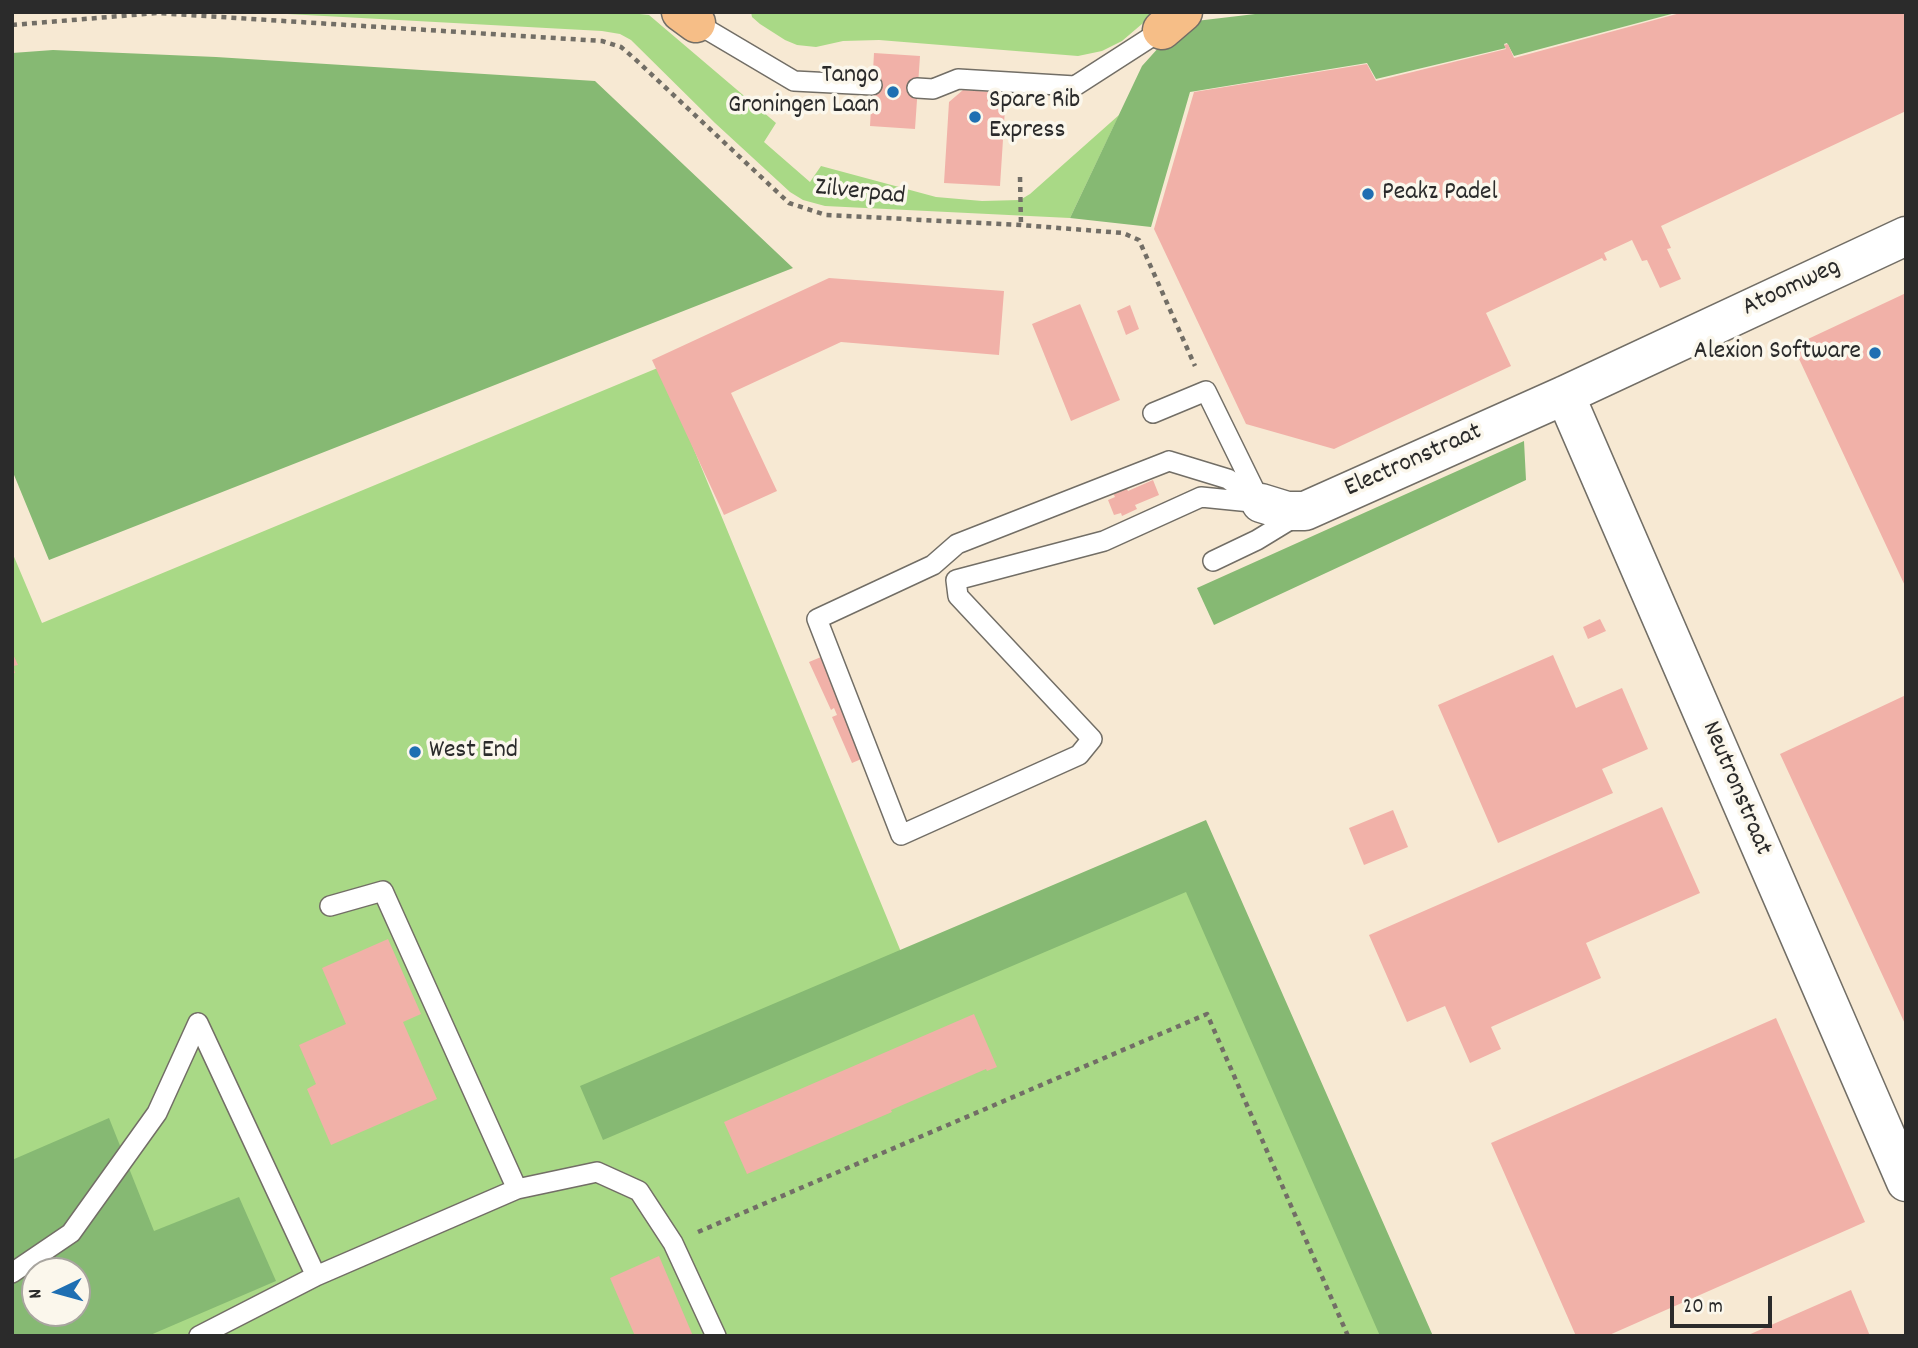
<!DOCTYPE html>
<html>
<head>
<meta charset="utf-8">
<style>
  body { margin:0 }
  #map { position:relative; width:1918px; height:1348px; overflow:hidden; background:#f7e9d3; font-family:Dekko,sans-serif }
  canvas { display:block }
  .frame { position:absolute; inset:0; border:14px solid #2b2b2b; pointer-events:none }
  .north { position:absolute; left:21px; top:1257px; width:70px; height:70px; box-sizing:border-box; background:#fbf7ec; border:2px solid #a8a59f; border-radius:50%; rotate:265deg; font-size:19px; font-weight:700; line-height:28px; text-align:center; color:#2b2b2b }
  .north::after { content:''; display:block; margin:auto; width:24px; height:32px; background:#1f6fb2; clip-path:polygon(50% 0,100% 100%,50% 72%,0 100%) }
  .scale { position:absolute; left:1670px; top:1296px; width:102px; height:32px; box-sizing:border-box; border:4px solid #2b2b2b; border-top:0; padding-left:9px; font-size:21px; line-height:24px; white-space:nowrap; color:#2b2b2b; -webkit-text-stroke:5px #fbf7ec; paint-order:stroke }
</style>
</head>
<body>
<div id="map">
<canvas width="1918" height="1348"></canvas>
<div class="frame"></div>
<div class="north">N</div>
<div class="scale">20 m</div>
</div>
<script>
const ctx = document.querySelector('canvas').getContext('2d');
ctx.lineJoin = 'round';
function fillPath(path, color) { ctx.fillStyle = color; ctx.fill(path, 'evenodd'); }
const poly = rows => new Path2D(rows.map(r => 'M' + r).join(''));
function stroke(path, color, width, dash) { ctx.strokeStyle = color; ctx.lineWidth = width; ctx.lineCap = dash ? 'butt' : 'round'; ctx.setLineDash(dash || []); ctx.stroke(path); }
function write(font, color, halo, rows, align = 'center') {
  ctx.font = font + ' Dekko,sans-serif'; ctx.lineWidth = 7; ctx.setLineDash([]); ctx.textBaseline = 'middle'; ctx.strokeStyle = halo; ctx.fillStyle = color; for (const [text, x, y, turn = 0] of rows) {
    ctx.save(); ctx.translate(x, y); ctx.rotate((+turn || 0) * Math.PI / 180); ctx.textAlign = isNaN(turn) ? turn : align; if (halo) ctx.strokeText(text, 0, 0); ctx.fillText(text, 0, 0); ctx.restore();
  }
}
fillPath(poly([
  [250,12,621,12,649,15,776,123,764,142,810,182,821,166,936,197,982,201,1020,200,1030,194,1119,115,1070,218,825,206,803,200,790,192,715,123,631,40,620,34,602,31],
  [751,12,1156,12,1122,41,1102,51,1078,56,879,40,843,41,816,47,797,45,785,40,760,24,752,17],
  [660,367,920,998,1207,880,1399,1336,12,1336,12,552,42,623],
  [35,1271,77,1271,77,1313,35,1313]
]), '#a9d986');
fillPath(poly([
  [1272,12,1679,12,1514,56,1507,43,1504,44,1506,48,1376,79,1367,63,1190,92,1151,227,1070,218,1142,66,1160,46,1196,21],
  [53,50,216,57,595,81,793,268,49,560,12,470,12,53],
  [1524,441,1526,480,1214,625,1197,588],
  [1206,820,1433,1336,1380,1336,1186,892,603,1140,580,1086],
  [109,1118,154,1231,239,1197,276,1281,148,1336,12,1336,12,1160],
  [35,1271,77,1271,77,1313,35,1313]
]), '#86b973');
fillPath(poly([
  [1684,12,1906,12,1906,111,1661,226,1671,248,1667,249,1681,279,1660,288,1647,260,1642,261,1632,240,1604,253,1607,260,1604,261,1602,258,1486,313,1511,366,1334,449,1246,424,1154,229,1194,92,1367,64,1376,81,1506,49,1504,45,1508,44,1514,58],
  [874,53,920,56,915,129,870,126],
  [963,90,1006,93,1000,186,944,183,949,102],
  [829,278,1004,291,999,355,841,342,731,393,777,491,724,515,652,360],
  [1906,293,1906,588,1793,346],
  [1080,304,1120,400,1071,421,1032,324],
  [1130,305,1139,329,1126,335,1117,311],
  [1153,480,1159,495,1135,505,1137,509,1122,516,1121,513,1114,515,1108,500,1115,497,1113,493,1126,487,1128,491],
  [1600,619,1606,631,1588,639,1583,627],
  [12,652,18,665,13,666,15,673,12,674],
  [1553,655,1576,708,1622,688,1648,749,1602,769,1613,793,1498,843,1438,705],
  [821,657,866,757,852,763,832,717,837,715,834,708,831,710,809,662],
  [1906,695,1906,1026,1780,754],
  [1662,807,1700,893,1586,943,1601,978,1491,1027,1501,1049,1470,1063,1445,1006,1407,1022,1369,935],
  [1393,810,1408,847,1364,865,1349,828],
  [388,939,421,1014,403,1022,437,1099,331,1145,307,1089,316,1084,299,1045,346,1024,322,968],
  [974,1014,997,1067,987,1071,986,1069,891,1110,892,1112,747,1174,724,1122],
  [1776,1018,1865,1222,1607,1336,1576,1336,1491,1143],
  [659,1256,693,1336,635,1336,610,1278],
  [1851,1290,1870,1336,1746,1336]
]), '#f1b1a8');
const lane = poly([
  [696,23,794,81,872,85],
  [917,88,933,89,958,79,1075,86,1162,30],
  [1153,413,1206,391,1259,499],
  [1169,461,1228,479,1261,503,1201,497,1104,541,956,580,958,596,1092,739,1079,755,901,835,817,619,933,565,957,544,1169,461],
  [1213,561,1257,540,1298,515],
  [330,906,383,891,517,1189],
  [198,1023,316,1276],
  [12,1273,71,1233,157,1113,198,1023],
  [199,1336,316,1276,517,1189,597,1172,639,1191,673,1243,716,1336]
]);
const street = poly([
  [1565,395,1906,1182],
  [1261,503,1287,511,1305,511,1565,395,1906,236]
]);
const highway = poly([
  [681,12,696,23],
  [1162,30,1183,12]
]);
stroke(lane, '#726e66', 22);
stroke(street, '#726e66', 41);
stroke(highway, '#726e66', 41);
stroke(poly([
  [12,25,157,13,602,41,621,47,635,59,789,203,826,215,1021,225,1123,233,1139,240,1195,366],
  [1020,177,1021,225],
  [698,1232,1207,1014,1348,1336]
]), '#726e66', 4.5, [5, 5]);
stroke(lane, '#fff', 19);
stroke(street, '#fff', 38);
stroke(highway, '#f6be87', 38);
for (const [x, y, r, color] of [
  [893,92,7,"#1f6fb2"],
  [975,117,7,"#1f6fb2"],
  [1368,194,7,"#1f6fb2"],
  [1875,353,7,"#1f6fb2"],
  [415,752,7,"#1f6fb2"]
]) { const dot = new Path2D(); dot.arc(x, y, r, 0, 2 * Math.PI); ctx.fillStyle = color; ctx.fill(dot); stroke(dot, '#fbf7ec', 2.5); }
write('26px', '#2b2b2b', '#fbf7ec', [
  ["Tango",879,77,"right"],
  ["Groningen Laan",879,107,"right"],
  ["Spare Rib",989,102],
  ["Express",989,132],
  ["Peakz Padel",1382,194],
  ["Alexion Software",1861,353,"right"],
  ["West End",429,752]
], 'left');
write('26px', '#2b2b2b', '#fbf7ec', [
  ["Zilverpad",860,194,6],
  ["Atoomweg",1792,289,-25],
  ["Electronstraat",1414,462,-24],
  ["Neutronstraat",1735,789,67]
]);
</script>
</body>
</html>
